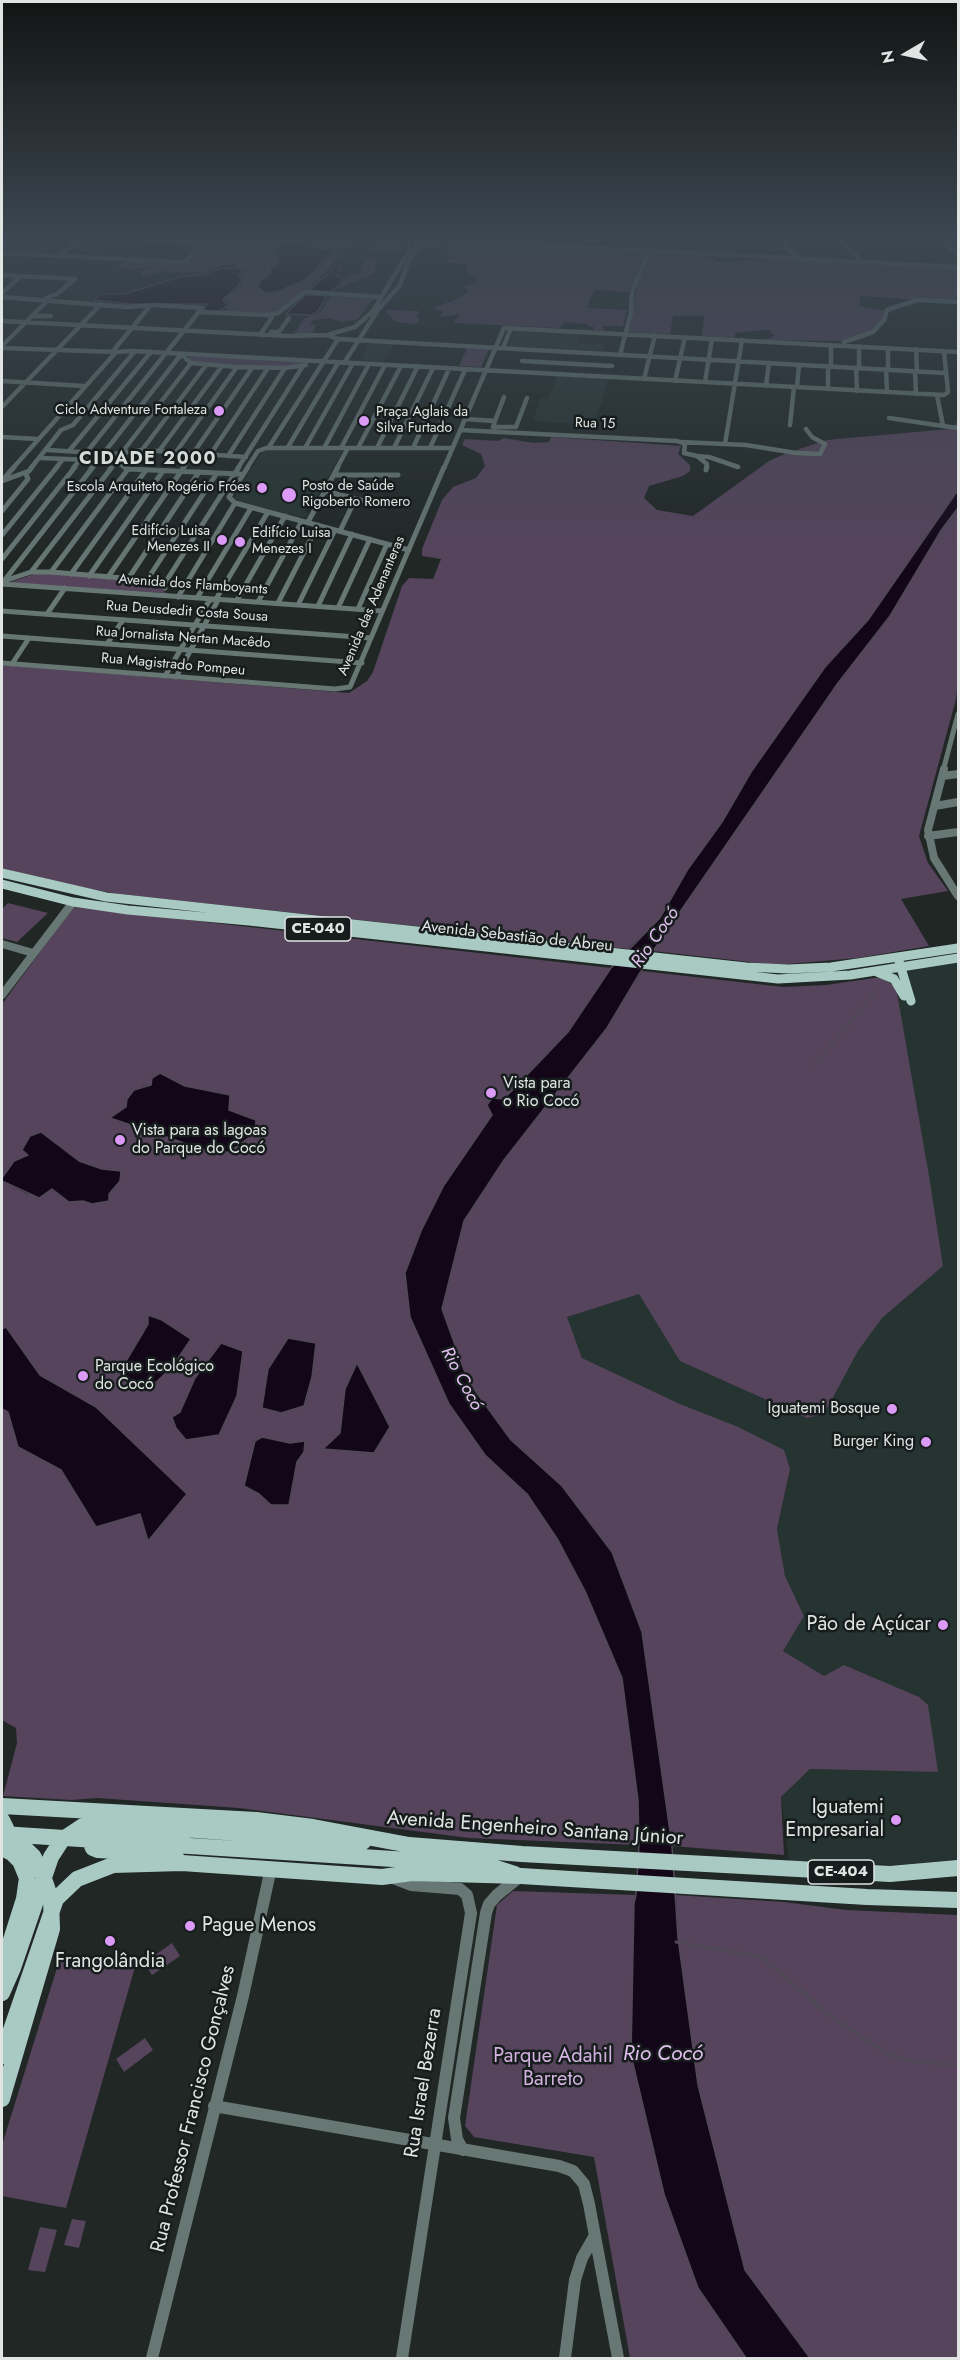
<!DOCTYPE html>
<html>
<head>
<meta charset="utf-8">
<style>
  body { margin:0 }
  #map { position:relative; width:960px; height:2360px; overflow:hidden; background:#202725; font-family:Jost,sans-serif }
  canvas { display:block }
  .frame { position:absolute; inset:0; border:3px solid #e0e5e4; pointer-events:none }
  .north { position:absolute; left:876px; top:24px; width:60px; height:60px; -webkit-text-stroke:4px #171d1c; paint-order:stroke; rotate:261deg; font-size:16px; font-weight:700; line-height:24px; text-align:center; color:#e0e5e4 }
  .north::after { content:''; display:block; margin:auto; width:21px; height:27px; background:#e0e5e4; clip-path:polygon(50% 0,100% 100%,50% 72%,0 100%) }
</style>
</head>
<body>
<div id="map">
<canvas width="960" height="2360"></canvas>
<div class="frame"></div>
<div class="north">N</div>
</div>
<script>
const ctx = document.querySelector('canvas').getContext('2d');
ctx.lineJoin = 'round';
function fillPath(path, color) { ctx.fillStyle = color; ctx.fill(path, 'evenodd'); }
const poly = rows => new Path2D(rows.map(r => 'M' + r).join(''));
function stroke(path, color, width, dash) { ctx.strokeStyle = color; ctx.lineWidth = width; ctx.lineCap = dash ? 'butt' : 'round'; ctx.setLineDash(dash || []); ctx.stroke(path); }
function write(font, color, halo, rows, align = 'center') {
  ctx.font = font + ' Jost,sans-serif'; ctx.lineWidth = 5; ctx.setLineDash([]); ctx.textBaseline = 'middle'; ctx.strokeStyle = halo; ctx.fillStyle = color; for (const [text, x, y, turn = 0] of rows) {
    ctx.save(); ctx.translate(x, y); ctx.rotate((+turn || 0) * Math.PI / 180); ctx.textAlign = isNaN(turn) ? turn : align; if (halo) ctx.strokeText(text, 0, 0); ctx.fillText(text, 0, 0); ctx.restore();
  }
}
fillPath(poly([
  [516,330,580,333,577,343,605,344,602,351,509,346],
  [369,342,394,344,384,362,361,360],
  [557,376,609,379,594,425,533,421,540,398,548,399],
  [263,450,308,450,343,451,314,502,311,502,305,512,309,513,306,518,273,512,238,502,233,499],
  [958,962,958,1860,892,1865,789,1861,781,1797,810,1769,938,1772,880,1681,844,1665,824,1676,783,1651,804,1616,785,1576,777,1529,790,1469,736,1426,680,1404,582,1358,567,1317,639,1293,716,1376,807,1418,824,1414,858,1351,882,1317,943,1266,893,970]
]), '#263431');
fillPath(poly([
  [211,236,333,238,388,236,400,242,403,248,400,252,372,251,371,248,379,240,357,240,345,250,308,290,274,313,219,312,227,310,229,304,224,298,241,285,243,280,240,275,246,269,234,268,236,264,223,265,201,273,190,271,181,273,164,271,142,277,142,271,154,266,130,270,117,266,127,261,185,264,193,259,200,248,206,245,204,243],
  [296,243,317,248,331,249,332,251,305,280,277,292,259,282,271,274],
  [434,241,645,252,629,292,595,290,590,298,588,308,627,310,623,326,601,326,605,329,604,331,593,330,594,327,587,326,587,324,565,322,559,328,455,323,453,322,461,314,440,317,442,311,434,309,435,307,458,299,468,291,464,286,478,282,478,280,468,273,466,265,446,262,450,258,443,255,448,254,453,244,431,247,424,245],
  [650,252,702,254,719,262,795,259,958,267,958,297,954,300,932,301,862,296,859,299,861,300,859,306,883,310,885,311,883,318,870,333,841,341,766,340,775,335,770,333,771,330,764,330,735,333,735,338,702,336,704,316,673,316,670,334,628,332,639,277,644,270],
  [372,257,376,260,375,273,338,289,347,276,360,273,364,262,367,258],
  [330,296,373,299,361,316,356,320,341,322,330,318,313,320,310,324,316,325,312,334,293,335,305,318,317,314,323,309],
  [389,310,419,311,417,317,420,320,416,324,396,322,385,311],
  [467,348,489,349,481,367,459,366],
  [192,355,315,362,286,368,193,362,188,358],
  [958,417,958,490,868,620,825,667,751,772,722,822,688,869,660,918,628,949,119,894,68,885,2,868,2,665,349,693,367,681,373,672,402,586,409,578,433,579,441,559,422,556,422,549,442,500,453,487,476,478,485,466,481,454,462,445,465,439,498,441,504,438,533,443,549,442,551,437,681,446,678,454,690,465,690,471,683,476,649,486,644,498,657,510,693,516,769,461,787,453,827,440,949,429,956,424],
  [958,508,958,682,956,699,919,836,928,863,948,891,901,899,929,946,858,958,776,965,653,951,838,683,890,616,942,529],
  [46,573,144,581,161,588,166,593,8,583,34,574],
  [8,903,48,913,17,942,2,938,2,909],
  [73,907,611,968,568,1032,504,1099,444,1185,405,1273,485,1455,527,1494,558,1540,585,1591,622,1678,638,1800,639,1845,469,1838,239,1808,97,1798,72,1800,3,1796,17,1743,16,1728,2,1720,2,1409,8,1412,18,1447,61,1470,96,1527,140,1514,148,1540,186,1494,96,1407,40,1375,6,1327,2,1329,2,1181,27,1194,51,1189,69,1202,109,1194,120,1181,120,1171,102,1169,79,1161,41,1132,28,1155,14,1161,2,1178,2,1004],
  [160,1073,185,1086,230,1095,229,1110,256,1120,153,1132,111,1118,126,1107,143,1086,151,1085],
  [148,1324,146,1392,119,1373],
  [340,1433,374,1453,324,1449],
  [262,1437,290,1443,304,1452,297,1462,289,1504,271,1505,259,1494],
  [642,971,783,987,826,985,881,977,896,987,929,1176,943,1266,882,1318,858,1351,824,1414,807,1418,680,1361,639,1294,567,1317,582,1358,680,1404,736,1426,784,1450,790,1469,777,1529,785,1576,804,1616,783,1651,824,1676,844,1665,919,1697,928,1705,938,1772,810,1769,781,1797,784,1855,672,1846,642,1632,562,1486,511,1440,468,1381,442,1309,464,1221,504,1160,607,1028],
  [513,1891,636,1895,634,1903,631,2055,698,2288,746,2358,630,2358,594,2157,474,2137,465,2126,497,1905],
  [676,1895,784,1902,846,1910,958,1915,958,2358,810,2358,745,2270,698,2085,678,1938],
  [172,1943,180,1956,152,1975,144,1963],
  [61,1955,135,1967,66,2208,2,2196,2,2145],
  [145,2038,153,2050,124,2072,116,2059],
  [72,2219,86,2221,79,2248,64,2245],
  [40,2227,57,2230,45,2272,28,2270]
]), '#55445c');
const water = poly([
  [296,243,317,248,331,249,332,252,326,256,319,267,305,280,277,292,264,293,258,287,259,282,271,274,270,268,277,266,279,261,273,251,272,247,296,243],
  [334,265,338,265,340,270,336,276,344,278,338,286,328,293,310,290,334,268,334,265],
  [222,268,244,269,238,275,241,279,239,285,223,299,228,306,217,312,203,310,208,304,129,304,94,300,102,294,124,294,183,276,202,275,222,268],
  [305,295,323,295,326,298,318,311,311,315,286,314,305,295],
  [958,490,958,508,942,529,890,616,838,683,653,951,607,1028,504,1160,464,1221,442,1309,468,1381,511,1440,562,1486,612,1552,642,1632,672,1846,678,1938,698,2085,745,2270,810,2358,746,2358,698,2288,664,2194,631,2055,634,1903,636,1895,639,1845,638,1800,622,1678,585,1591,558,1540,527,1494,485,1455,449,1404,410,1317,405,1273,421,1231,444,1185,492,1115,487,1105,492,1098,504,1099,568,1032,611,968,660,918,688,869,722,822,751,772,825,667,868,620,958,490],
  [160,1073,185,1086,230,1095,229,1110,256,1120,255,1133,229,1152,211,1152,110,1118,126,1107,127,1099,134,1090,151,1085,152,1078,160,1073],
  [41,1132,79,1161,102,1169,121,1171,120,1181,109,1194,109,1201,92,1204,83,1201,69,1202,52,1189,39,1198,2,1181,2,1178,14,1161,28,1155,22,1150,30,1136,41,1132],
  [148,1315,162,1320,191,1339,173,1366,146,1392,119,1373,148,1324,148,1315],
  [6,1327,40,1375,96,1407,187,1494,148,1541,140,1514,96,1527,61,1470,18,1447,8,1412,2,1409,2,1329,6,1327],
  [288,1338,316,1343,312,1377,304,1406,281,1413,262,1408,268,1369,288,1338],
  [221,1343,243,1351,237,1396,219,1435,186,1440,176,1428,172,1417,180,1412,195,1378,221,1343],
  [357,1363,390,1427,374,1453,323,1449,340,1433,345,1389,357,1363],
  [262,1437,290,1443,305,1441,304,1452,297,1462,289,1505,271,1505,259,1494,244,1486,255,1441,262,1437]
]);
fillPath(water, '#130619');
stroke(water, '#504956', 1.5);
stroke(poly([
  [812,1068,877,990]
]), '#504956', 2);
stroke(poly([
  [676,1942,762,1957,829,2015,890,2055,915,2062,958,2065]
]), '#504956', 3);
stroke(poly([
  [60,236,201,243],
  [411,236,418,247],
  [428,236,433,239,958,267],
  [561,236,587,240,615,236],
  [664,236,731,238],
  [781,236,786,247,799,258],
  [836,236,862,261],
  [935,236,958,254],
  [2,253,181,262,186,261,208,236],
  [60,257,80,237],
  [2,275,75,279],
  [2,293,20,277],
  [2,297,127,307,156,305,202,308,86,453],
  [46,298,57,294,75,279],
  [199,312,268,315,278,313,305,292,381,297],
  [33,316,51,316],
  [2,321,289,336,327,335,355,327,373,311,410,249,408,242,397,236],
  [271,332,279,332,289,318],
  [260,335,272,317],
  [327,335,338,339,945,373],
  [844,342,873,332,884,320,887,310,917,300,958,302],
  [831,345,831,366],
  [2,346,48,300],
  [859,346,859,368],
  [2,348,116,352,13,468],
  [503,348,511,328],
  [888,348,888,370],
  [916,349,917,371],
  [113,351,150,306],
  [116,352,132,351,944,395,948,392,944,351],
  [620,355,631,312,632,292,649,250],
  [186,359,191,363,237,367,285,368,306,365],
  [522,361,612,366],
  [344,363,378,310,400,285,408,262,418,247,433,239],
  [828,366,828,389],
  [856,368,857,391],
  [886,369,887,392],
  [915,371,916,394],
  [644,379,655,335],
  [2,381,84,386],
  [675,381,685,337],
  [705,382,712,339],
  [766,386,769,363],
  [797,387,799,365],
  [2,407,101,304],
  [889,418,943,426,937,395],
  [465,419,495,421,504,397],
  [495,421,493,427,516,427,527,398],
  [790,425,794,387],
  [943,426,958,428],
  [460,430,677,441,685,444,684,453,697,456,707,464,706,468],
  [2,437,38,439],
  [681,442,746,445,796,453,820,454,825,444,812,437,806,429],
  [725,444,742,340],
  [269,447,338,339],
  [288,447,338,363],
  [305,448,353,363],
  [324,448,369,364],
  [341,448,385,365],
  [358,448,401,366],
  [377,448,418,366],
  [394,448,433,368],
  [413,448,449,369],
  [430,448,465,370],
  [48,450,114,454,142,450,246,457],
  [142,450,206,365],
  [69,451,151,352],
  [159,451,222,366],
  [176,452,237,367],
  [103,454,179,357,183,356],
  [210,455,268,368],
  [228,456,285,368],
  [696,456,709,457,738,467],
  [41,458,114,461,127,468],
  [31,468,61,430,73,425,135,351],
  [56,468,63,459],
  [73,468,80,460],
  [91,468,97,461],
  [110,468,191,363],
  [183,468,252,368],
  [238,468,303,366],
  [247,468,258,451,266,448,452,448],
  [337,468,348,448],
  [444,468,504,328,958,352]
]), '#677773', 4.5);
stroke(poly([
  [124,467,128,469,240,474],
  [248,467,229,497,235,503,409,550],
  [706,470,707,467],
  [334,475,398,475],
  [2,481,14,467],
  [2,481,29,471,32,467],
  [325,491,384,506],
  [2,511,28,479,26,474],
  [308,522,338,467],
  [340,531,353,504],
  [2,535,57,467],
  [2,559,75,467],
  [31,572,112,467],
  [51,572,128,469],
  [71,574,146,470],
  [89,576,163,471],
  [108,577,184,467],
  [128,579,199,472],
  [147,580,217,473],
  [4,581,31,572,51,572,147,580,165,588],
  [4,581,93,467],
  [2,584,382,611],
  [163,586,239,467],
  [178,597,235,503],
  [197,598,251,508],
  [237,600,285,516],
  [258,602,302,521],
  [278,603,318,525],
  [298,605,335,530],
  [318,606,352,534],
  [338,608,370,539],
  [358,609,387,544],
  [2,611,371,638],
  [47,614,65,588],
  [2,636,362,663],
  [107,644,123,620],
  [2,663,335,689,350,687,444,467],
  [12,664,29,638],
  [165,676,209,601,215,599],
  [176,677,217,602,216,599,268,512],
  [943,771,958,714]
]), '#677773', 5);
stroke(poly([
  [944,769,928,830,934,858,958,896],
  [943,776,958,774],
  [935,806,958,802],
  [928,836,958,832],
  [2,944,33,953],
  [2,995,73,902]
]), '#677773', 8);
stroke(poly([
  [393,1878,411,1885,460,1889,467,1895,471,1913,402,2358],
  [214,2106,559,2166,573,2171,584,2184,589,2204,618,2358],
  [463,2150,457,2139,454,2118,486,1913,489,1904,497,1895,518,1878],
  [152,2358,243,1996,271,1868],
  [565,2358,575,2280,582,2258,594,2237]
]), '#677773', 12);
stroke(poly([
  [2,245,12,236]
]), '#a9cac2', 5);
stroke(poly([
  [2,873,106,897,746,967,788,969,831,967,958,948],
  [2,884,73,902,128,910,249,921,778,979,850,975,958,958],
  [899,961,911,1001],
  [877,972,894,979,904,996]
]), '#a9cac2', 9);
stroke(poly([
  [2,1806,256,1820,313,1827,409,1845,522,1854,890,1874,958,1868],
  [2,1820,6,1828,2,1839],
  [2,1834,487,1865,515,1874],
  [2,1848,12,1853,20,1861,27,1878,24,1899,2,1968],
  [182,1863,168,1854,98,1850,93,1848,90,1841,92,1836,101,1832,183,1834],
  [2,1993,13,1968,51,1857,62,1840,83,1826,99,1823,363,1842],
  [2,2056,56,1899,77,1879,113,1865,182,1863,382,1877,412,1873,521,1876,867,1897,958,1900],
  [2,2099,52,1929,51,1899,41,1870,33,1856,11,1835]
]), '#a9cac2', 16);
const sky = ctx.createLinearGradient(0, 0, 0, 566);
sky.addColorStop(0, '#121514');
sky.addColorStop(0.42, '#3c4751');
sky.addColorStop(1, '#3c475100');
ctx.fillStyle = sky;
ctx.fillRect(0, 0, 960, 566);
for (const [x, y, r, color] of [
  [219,411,6,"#db9af6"],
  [364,421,6,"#db9af6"],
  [262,488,6,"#db9af6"],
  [289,495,8,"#db9af6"],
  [222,540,6,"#db9af6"],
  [240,542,6,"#db9af6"],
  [491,1093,6,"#db9af6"],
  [120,1140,6,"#db9af6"],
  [83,1376,6,"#db9af6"],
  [892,1409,6,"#db9af6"],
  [926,1442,6,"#db9af6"],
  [943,1625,6,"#db9af6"],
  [896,1820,6,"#db9af6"],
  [190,1926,6,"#db9af6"],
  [110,1941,6,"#db9af6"]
]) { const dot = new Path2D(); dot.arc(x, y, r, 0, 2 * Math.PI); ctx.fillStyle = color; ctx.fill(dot); stroke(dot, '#171d1c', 2); }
write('14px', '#e0e5e4', '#171d1c', [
  ["Ciclo Adventure Fortaleza",207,411],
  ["Praça Aglais da",376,413,"left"],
  ["Silva Furtado",376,429,"left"],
  ["Posto de Saúde",302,487,"left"],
  ["Rigoberto Romero",302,503,"left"],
  ["Escola Arquiteto Rogério Fróes",250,488],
  ["Edifício Luisa",210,532],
  ["Menezes II",210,548],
  ["Edifício Luisa",252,534,"left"],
  ["Menezes I",252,550,"left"]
], 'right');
write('14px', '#e0e5e4', '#171d1c', [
  ["Rua 15",595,424,2],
  ["Avenida dos Flamboyants",193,585,4],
  ["Avenida das Adenanteras",372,606,-67],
  ["Rua Deusdedit Costa Sousa",187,612,4],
  ["Rua Jornalista Nertan Macêdo",183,638,4],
  ["Rua Magistrado Pompeu",173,665,5]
]);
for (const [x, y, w] of [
  [318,929,66],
  [841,1872,66]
]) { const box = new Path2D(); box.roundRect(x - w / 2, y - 12, w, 24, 4.5); ctx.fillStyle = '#171d1c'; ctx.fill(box); stroke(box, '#e0e5e4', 1.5); }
write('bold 15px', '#e0e5e4', null, [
  ["CE-040",318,929],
  ["CE-404",841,1872]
]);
write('16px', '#e0e5e4', '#171d1c', [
  ["Avenida Sebastião de Abreu",517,937,6]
]);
write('16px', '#e0e5e4', '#171d1c', [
  ["Vista para",503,1084],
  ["o Rio Cocó",503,1102],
  ["Vista para as lagoas",132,1131],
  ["do Parque do Cocó",132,1149],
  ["Parque Ecológico",95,1367],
  ["do Cocó",95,1385],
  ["Iguatemi Bosque",880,1409,"right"],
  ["Burger King",914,1442,"right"]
], 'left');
ctx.letterSpacing = '1.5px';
write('bold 18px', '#d2dbd8', '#171d1c', [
  ["CIDADE 2000",148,460]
]);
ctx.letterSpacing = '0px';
write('italic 18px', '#e4c2f2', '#171d1c', [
  ["Rio Cocó",656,938,-55],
  ["Rio Cocó",461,1379,62]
]);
write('20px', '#e0e5e4', '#171d1c', [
  ["Pão de Açúcar",931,1625],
  ["Iguatemi",884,1808],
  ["Empresarial",884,1831],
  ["Pague Menos",202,1926,"left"],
  ["Frangolândia",110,1962,"center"]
], 'right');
write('20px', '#e0e5e4', '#171d1c', [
  ["Avenida Engenheiro Santana Júnior",535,1829,4],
  ["Rua Israel Bezerra",424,2083,-81],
  ["Rua Professor Francisco Gonçalves",194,2109,-76]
]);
write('20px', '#d3b2e1', '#171d1c', [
  ["Parque Adahil",553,2057],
  ["Barreto",553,2080]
]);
write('italic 21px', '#e4c2f2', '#171d1c', [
  ["Rio Cocó",663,2055]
]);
</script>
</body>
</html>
